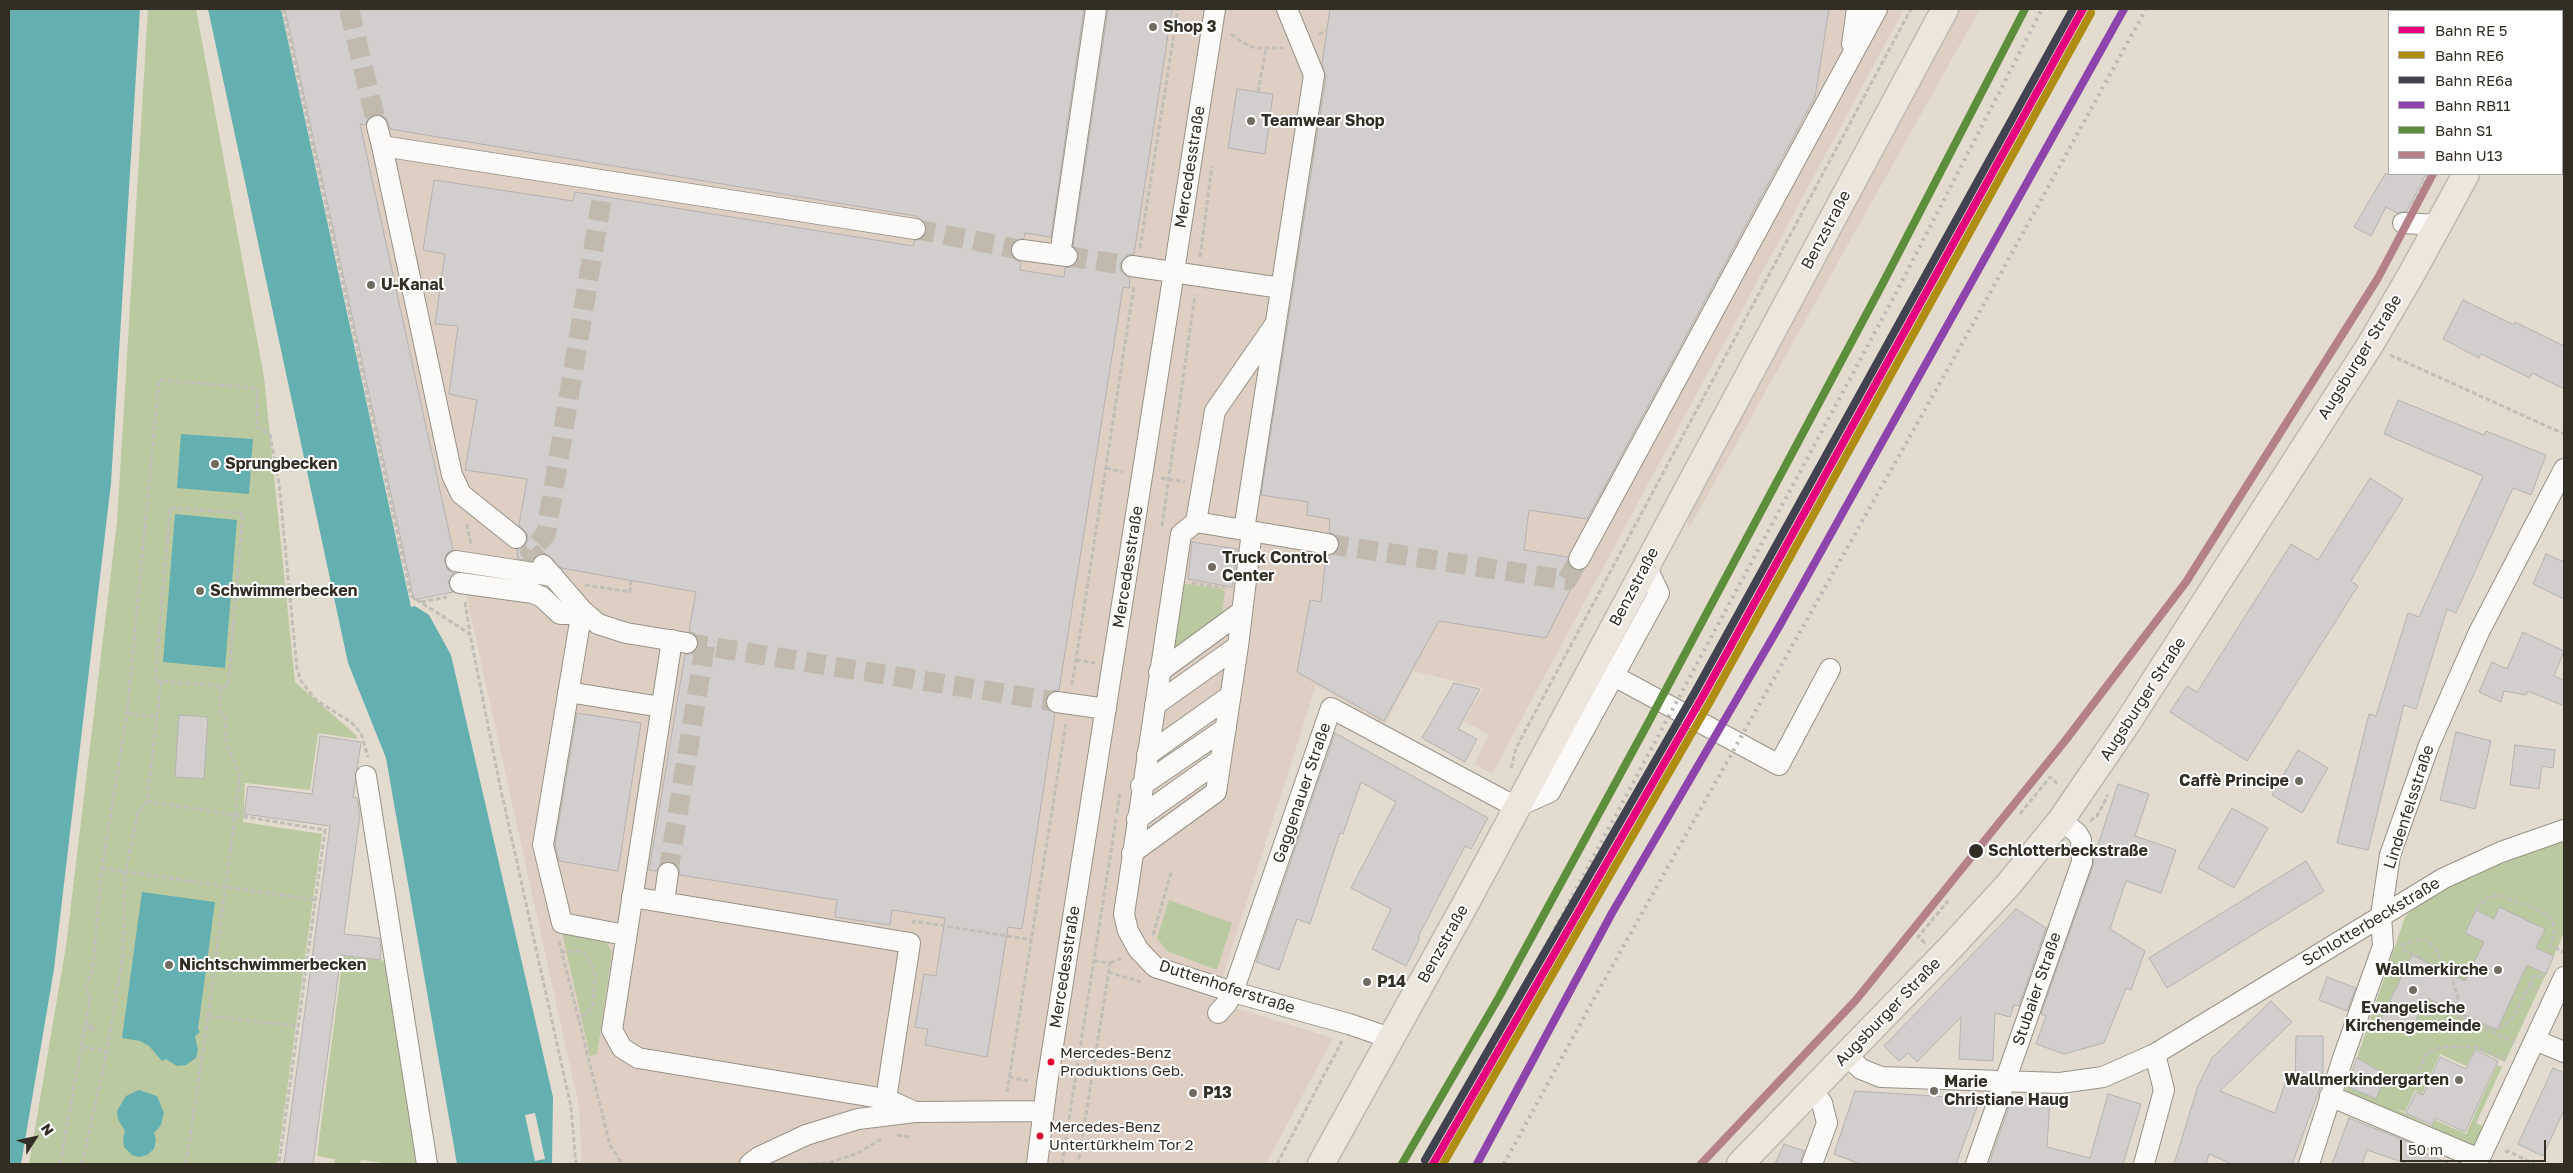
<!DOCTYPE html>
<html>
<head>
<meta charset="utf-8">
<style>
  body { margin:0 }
  #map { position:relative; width:2573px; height:1173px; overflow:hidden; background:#e3dcce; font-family:"Golos Text",sans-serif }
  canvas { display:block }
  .frame { position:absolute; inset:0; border:10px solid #332e24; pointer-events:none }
  .legend { position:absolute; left:2388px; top:10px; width:175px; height:165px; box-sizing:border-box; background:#fff; border:1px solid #adaba7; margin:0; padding:6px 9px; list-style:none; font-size:15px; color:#332e24 }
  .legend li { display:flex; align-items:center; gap:10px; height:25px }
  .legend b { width:25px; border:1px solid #adaba7 }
  .north { position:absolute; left:10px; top:1113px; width:50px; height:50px; -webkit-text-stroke:4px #fff; paint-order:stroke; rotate:55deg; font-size:14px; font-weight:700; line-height:20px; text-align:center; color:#332e24 }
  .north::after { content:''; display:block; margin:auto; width:18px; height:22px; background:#332e24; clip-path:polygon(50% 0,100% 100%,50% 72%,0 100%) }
  .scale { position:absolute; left:2400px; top:1140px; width:146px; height:22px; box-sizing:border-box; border:2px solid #332e24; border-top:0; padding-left:6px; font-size:15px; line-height:18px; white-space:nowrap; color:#332e24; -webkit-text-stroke:4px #fff; paint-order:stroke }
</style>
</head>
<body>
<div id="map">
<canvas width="2573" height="1173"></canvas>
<div class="frame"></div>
<ul class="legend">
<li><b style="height:6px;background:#e5007d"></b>Bahn RE 5</li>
<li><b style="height:6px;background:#ae8d12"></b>Bahn RE6</li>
<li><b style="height:6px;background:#424351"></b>Bahn RE6a</li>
<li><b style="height:6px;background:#8e44ad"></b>Bahn RB11</li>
<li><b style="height:6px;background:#5c8e3c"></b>Bahn S1</li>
<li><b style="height:6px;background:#b58189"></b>Bahn U13</li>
</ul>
<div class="north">N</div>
<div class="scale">50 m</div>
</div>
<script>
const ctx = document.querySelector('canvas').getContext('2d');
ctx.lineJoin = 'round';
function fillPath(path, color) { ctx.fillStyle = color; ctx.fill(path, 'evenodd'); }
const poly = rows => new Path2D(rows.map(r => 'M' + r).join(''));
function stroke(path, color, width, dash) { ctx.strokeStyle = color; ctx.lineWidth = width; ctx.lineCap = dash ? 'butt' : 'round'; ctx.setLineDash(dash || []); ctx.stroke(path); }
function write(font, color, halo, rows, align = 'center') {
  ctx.font = font + ' "Golos Text",sans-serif'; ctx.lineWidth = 4; ctx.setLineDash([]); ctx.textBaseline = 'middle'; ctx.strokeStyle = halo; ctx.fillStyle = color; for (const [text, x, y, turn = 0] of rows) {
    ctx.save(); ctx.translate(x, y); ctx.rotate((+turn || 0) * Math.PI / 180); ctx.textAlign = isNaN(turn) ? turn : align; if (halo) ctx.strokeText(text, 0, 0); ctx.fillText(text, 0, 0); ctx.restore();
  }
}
fillPath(poly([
  [285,9,1904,9,1492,774,1474,764,1489,735,1464,721,1483,688,1413,671,1385,725,1316,685,1215,1002,1333,1038,1266,1164,582,1164,579,1107,465,590,414,600],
  [1951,9,1980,9,1689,528,1683,511]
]), '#dfcfc3');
fillPath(poly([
  [148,9,196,9,264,377,295,682,356,735,357,739,318,733,310,790,245,783,243,822,322,834,277,1164,29,1164,66,946,117,522],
  [1181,583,1222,589,1225,592,1221,620,1177,648,1173,642],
  [2564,837,2564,933,2554,956,2536,948,2545,929,2500,908,2494,919,2476,910,2484,942,2453,1010,2497,1030,2527,965,2546,974,2505,1062,2475,1049,2466,1066,2440,1054,2422,1094,2415,1090,2405,1112,2394,1108,2431,1126,2435,1120,2466,1134,2497,1065,2502,1067,2476,1123,2488,1129,2476,1156,2342,1097,2347,1086,2376,1099,2386,1075,2357,1058,2405,917,2416,907,2464,876],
  [1169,900,1232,923,1217,970,1167,951,1157,938],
  [562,932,606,942,612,952,597,1054,590,1056],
  [343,956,386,961,422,1164,391,1164,361,1160,360,1164,334,1164,335,1159,317,1156]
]), '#bbc9a1');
fillPath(poly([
  [9,9,140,9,111,483,54,969,21,1164,9,1164],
  [208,9,281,9,411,607,415,606,429,615,451,655,553,1097,552,1164,457,1164,386,758,348,663],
  [181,434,253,439,249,494,177,488],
  [175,514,237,520,225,668,163,662],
  [142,892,215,902,198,1029,200,1032,195,1036,198,1050,196,1058,186,1065,177,1066,166,1059,162,1061,149,1046,140,1041,122,1038],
  [139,1090,157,1096,164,1113,161,1125,154,1133,156,1140,154,1149,147,1155,139,1157,132,1155,124,1147,123,1138,125,1131,118,1119,117,1111,126,1096]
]), '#64b0b0');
fillPath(poly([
  [535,1113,545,1159,535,1161,525,1115]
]), '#e3dcce');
const building = poly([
  [285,9,1084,9,1051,237,1025,233,1024,238,1013,242,1010,249,1014,259,1021,262,1020,270,1064,277,1065,268,1072,267,1079,258,1078,251,1073,246,1108,9,1172,9,1134,254,1127,255,1120,264,1121,271,1130,278,1129,288,1123,287,1059,690,1052,691,1045,700,1046,707,1055,714,1022,929,1008,927,987,1057,925,1045,928,1029,915,1027,924,974,936,976,945,918,892,910,890,925,835,917,837,900,680,875,679,868,670,861,663,862,656,871,649,870,685,655,696,651,699,644,695,634,689,631,696,592,561,568,546,554,536,556,532,561,518,559,517,549,525,546,528,539,527,533,519,525,527,479,465,470,477,400,449,394,458,326,435,324,445,254,423,250,434,180,573,201,575,192,913,246,914,241,924,236,926,224,916,216,390,129,386,118,381,115,369,117,365,125,360,124,453,550,447,553,444,560,448,570,454,573,448,582,453,592,414,600,285,9],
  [1330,9,1829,9,1815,97,1587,519,1529,510,1524,550,1568,557,1569,566,1574,570,1580,571,1546,638,1439,621,1384,721,1297,672,1310,600,1321,602,1326,556,1337,552,1339,540,1335,535,1329,532,1330,519,1307,515,1308,502,1261,495,1326,77,1322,64,1330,9],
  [1237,89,1273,94,1265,154,1228,148,1237,89],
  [2385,174,2426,174,2407,211,2397,213,2386,207,2371,236,2354,227,2385,174],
  [2463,300,2514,325,2515,322,2564,346,2564,389,2532,373,2530,378,2481,354,2479,358,2443,339,2463,300],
  [2398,400,2484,435,2486,431,2546,455,2531,495,2513,488,2456,613,2447,609,2416,709,2404,705,2368,850,2337,843,2369,714,2376,716,2408,613,2419,617,2483,476,2384,434,2398,400],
  [2370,478,2403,499,2351,581,2358,586,2247,761,2170,712,2187,686,2197,692,2291,544,2318,560,2370,478],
  [1192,542,1238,549,1232,587,1188,579,1192,542],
  [2546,554,2564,562,2564,599,2533,584,2546,554],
  [2523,632,2564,651,2554,676,2564,680,2564,706,2528,691,2526,695,2504,691,2501,702,2479,692,2492,662,2507,669,2523,632],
  [1454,683,1480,689,1458,729,1477,739,1465,762,1422,738,1454,683],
  [577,713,641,723,618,871,559,861,555,845,577,713],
  [179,715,208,717,204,779,175,777,179,715],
  [2456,732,2491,741,2475,809,2440,800,2456,732],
  [1335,733,1488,818,1471,849,1465,846,1418,937,1420,938,1406,966,1372,949,1391,909,1351,888,1396,802,1361,782,1343,834,1340,833,1310,924,1297,919,1279,970,1256,962,1335,733],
  [320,736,361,742,353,797,357,798,360,815,344,934,379,938,381,948,380,960,341,955,313,1164,284,1164,330,826,244,814,248,786,312,794,320,736],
  [2515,745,2555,750,2553,768,2542,766,2539,789,2510,785,2515,745],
  [2298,750,2328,768,2302,813,2272,795,2298,750],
  [2118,784,2149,794,2135,836,2176,850,2161,893,2126,881,2110,929,2145,951,2131,990,2126,988,2104,1043,2064,1054,2036,1044,2046,1016,2041,1014,2093,866,2094,857,2118,784],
  [2232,808,2268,828,2234,888,2198,868,2232,808],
  [2306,861,2324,891,2167,988,2149,958,2306,861],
  [2499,907,2545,929,2536,948,2554,956,2546,974,2527,965,2497,1030,2427,998,2409,1033,2381,1019,2412,955,2465,981,2484,942,2465,933,2476,910,2494,919,2499,907],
  [2016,909,2046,928,2019,1006,2014,1005,2010,1017,1995,1013,1993,1061,1959,1059,1961,1017,1917,1062,1908,1053,1899,1061,1884,1046,2016,909],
  [2327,977,2356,988,2347,1011,2319,1000,2327,977],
  [2271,1001,2292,1022,2220,1091,2275,1113,2286,1080,2295,1083,2296,1036,2323,1036,2323,1080,2292,1164,2232,1164,2209,1154,2206,1164,2174,1164,2198,1086,2212,1058,2271,1001],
  [2475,1050,2498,1061,2465,1132,2435,1118,2432,1125,2406,1113,2416,1092,2423,1095,2440,1057,2466,1069,2475,1050],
  [2357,1058,2386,1075,2376,1099,2347,1086,2357,1058],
  [2553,1068,2564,1073,2564,1110,2543,1156,2518,1144,2553,1068],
  [1855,1091,1980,1099,1956,1164,1860,1164,1834,1154,1855,1091],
  [2108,1094,2141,1104,2123,1164,1989,1164,2012,1098,2050,1100,2047,1147,2090,1158,2108,1094],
  [2349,1118,2421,1147,2419,1151,2451,1164,2408,1164,2367,1150,2362,1164,2332,1164,2349,1118],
  [1784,1144,1804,1151,1800,1164,1775,1164,1784,1144]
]);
fillPath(building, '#d1cecd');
stroke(building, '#b5b1b0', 1);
stroke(poly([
  [349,9,377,126],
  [915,229,1022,250],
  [1067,256,1132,266],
  [1328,544,1567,580,1579,559],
  [543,565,530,551,546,534,602,197],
  [687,643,1057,702],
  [668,873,705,646]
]), '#c0b9ac', 20, [20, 10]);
const minor = poly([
  [1852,44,1857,9],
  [377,126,382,146],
  [2403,223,2437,225],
  [1022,250,1067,256],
  [1060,255,1096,9],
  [1132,266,1281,288],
  [1276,323,1215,411,1196,522,1181,534,1124,914,1128,931,1138,949,1155,967,1233,992,1349,1024,1390,1038],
  [1196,522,1328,544],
  [1244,530,1314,75,1287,9],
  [516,538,461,494,452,475,382,146,915,229],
  [1579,559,1877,9],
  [456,561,553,576],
  [543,565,582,610,598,624,626,633,687,643],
  [460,583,533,593,542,597,560,614,568,614,582,610,543,845,562,923,625,935],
  [672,640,612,1030,622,1048,638,1058,886,1099,915,1112],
  [1159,672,1241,612],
  [1614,676,1779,765,1830,669],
  [568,692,661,707],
  [1057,702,1106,709],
  [1155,705,1238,646],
  [1147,755,1230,696],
  [366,776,427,1164],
  [1141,786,1226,728],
  [1137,819,1220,760],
  [1132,853,1216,792,1238,646,1252,531],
  [632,897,910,943,886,1099],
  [664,902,668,873],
  [1218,1013,1227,1003,1233,992,1331,708,1516,807,1550,792,1659,593,1646,566],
  [2535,1040,2564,1052],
  [1846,1055,1861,1069,1881,1077,2060,1083,2103,1077,2155,1054,2444,878,2501,852,2564,830],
  [1811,1091,1822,1103,1827,1123,1812,1164],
  [2330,1096,2479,1159],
  [750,1164,759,1157,806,1135,858,1119,915,1112,1043,1111],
  [1037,1164,1047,1084,1215,9],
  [1976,1164,2082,862,2081,840,2077,833,2061,820],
  [2144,1164,2164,1090,2155,1054],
  [2309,1164,2343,1058,2383,946,2381,915,2390,855,2429,745,2479,632,2564,469],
  [2477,1164,2564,977]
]);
const major = poly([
  [2552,11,2553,9],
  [1321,1164,1467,901,1945,9],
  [1740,1164,1952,946,2009,884,2061,820,2126,725,2370,345,2411,275,2466,174]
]);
stroke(minor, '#979287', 22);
stroke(major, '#bdb9b2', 29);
stroke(poly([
  [283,9,411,596,470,634,499,781,571,1107,576,1164],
  [2488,9,2493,11],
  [1176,24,1193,27],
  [1231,34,1242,42,1255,48,1283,48],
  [1319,35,1327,30],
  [1258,92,1266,49],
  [2413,205,2429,174],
  [1140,248,1178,9],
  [1200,257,1212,166],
  [2390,355,2564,434],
  [1106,468,1123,472],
  [1161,478,1185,482],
  [467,524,471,545],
  [1162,526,1195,295],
  [1192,583,1225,588],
  [585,585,630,592,631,581],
  [421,602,447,597],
  [465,602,470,633],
  [1076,660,1095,663],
  [161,681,155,681,170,508,243,513,228,687,221,686],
  [1072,685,1134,286],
  [127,713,158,717],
  [1511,768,1516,748,1911,9],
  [1117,813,1120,792],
  [2020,814,2050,777,2058,784],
  [2090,821,2097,816,2108,795],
  [102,868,315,900],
  [2476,910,2487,898,2499,895,2532,907,2551,918,2555,930,2550,946,2564,952],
  [913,924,914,921,1032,940],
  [1153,935,1171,873],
  [559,941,610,1145,622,1164],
  [1925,943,1918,937,1948,901],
  [2401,945,2420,939,2428,941,2435,948,2451,976,2458,997,2452,1010,2497,1030,2512,1019,2529,986,2538,990],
  [2402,949,2424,959,2424,962],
  [561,952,580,951,585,954,592,964,595,976,593,1003,588,1013,577,1019],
  [1110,963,1121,958],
  [1108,972,1141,982],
  [2529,986,2535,975,2544,978],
  [2421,1010,2433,1016,2437,1007,2515,1042],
  [208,1016,298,1026],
  [86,1023,93,1026,93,1030,90,1031,90,1026],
  [82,1047,107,1051],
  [1009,1077,1028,1081],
  [2426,1080,2417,1075,2427,1052,2442,1047,2475,1047,2506,1060],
  [1007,1092,1066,723],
  [897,1135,909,1137],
  [2505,1152,2508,1151,2534,1164],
  [1079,1159,1110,963,1094,961],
  [60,1164,90,999,85,984,92,974,102,868,127,713,159,380,257,388,257,426,270,435,279,483,297,669,301,681,315,699,352,723,361,733,368,757],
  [82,1164,107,1051,123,954,125,873,138,813,147,801],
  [186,1164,208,1016,235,815,240,774,226,743,226,719,220,711,221,686,161,681,147,801,235,815,325,830,279,1164],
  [807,1164,829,1163,858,1153,883,1138],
  [1062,1164,1116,819],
  [1277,1164,1342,1041]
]), '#c1beb8', 3, [5, 2.5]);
stroke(minor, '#fbfaf8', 20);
stroke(major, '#ede6dd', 26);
stroke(poly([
  [1438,1155,1484,1070,1538,960,1896,293,2042,9],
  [1504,1164,1596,995,1968,333,2146,9]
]), '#bab8b4', 4, [2.5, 5]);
stroke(poly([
  [88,1027,90,1025]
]), '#c1beb8', 3, [5, 2.5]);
stroke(poly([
  [1433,1164,1703,696,2083,9]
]), '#e5007d', 8);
stroke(poly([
  [1443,1164,1711,700,2091,13]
]), '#ae8d12', 8);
stroke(poly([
  [1425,1160,1695,692,2073,9]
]), '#424351', 8);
stroke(poly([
  [1477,1164,1612,913,1780,625,2124,9]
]), '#8e44ad', 8);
stroke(poly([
  [1402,1164,1499,997,1647,725,1883,283,2025,9]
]), '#5c8e3c', 8);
stroke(poly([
  [1701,1164,1856,1000,2065,741,2186,582,2378,278,2433,174]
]), '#b58189', 8);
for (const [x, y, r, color] of [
  [1153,27,5,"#716b60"],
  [1251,121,5,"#716b60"],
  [371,285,5,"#716b60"],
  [215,464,5,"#716b60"],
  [1212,567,5,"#716b60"],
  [200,591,5,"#716b60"],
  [2299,781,5,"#716b60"],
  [1976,851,8,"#332e24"],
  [169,965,5,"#716b60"],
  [2498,970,5,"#716b60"],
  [1367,982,5,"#716b60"],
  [2413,990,5,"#716b60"],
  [1051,1062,4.5,"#e4002b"],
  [2459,1080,5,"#716b60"],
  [1934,1091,5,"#716b60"],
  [1193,1093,5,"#716b60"],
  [1040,1136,4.5,"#e4002b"]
]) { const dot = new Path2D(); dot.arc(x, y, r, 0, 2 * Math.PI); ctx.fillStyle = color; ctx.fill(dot); stroke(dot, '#fff', 2); }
write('15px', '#332e24', '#fff', [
  ["Mercedes-Benz",1060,1053],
  ["Produktions Geb.",1060,1071],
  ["Mercedes-Benz",1049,1127],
  ["Untertürkheim Tor 2",1049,1145]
], 'left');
write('bold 16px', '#332e24', '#fff', [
  ["Shop 3",1163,27],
  ["Teamwear Shop",1261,121],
  ["U-Kanal",381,285],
  ["Sprungbecken",225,464],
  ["Truck Control",1222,558],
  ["Center",1222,576],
  ["Schwimmerbecken",210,591],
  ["Caffè Principe",2289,781,"right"],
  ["Nichtschwimmerbecken",179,965],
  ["Wallmerkirche",2488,970,"right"],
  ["P14",1377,982],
  ["Evangelische",2413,1008,"center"],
  ["Kirchengemeinde",2413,1026,"center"],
  ["Wallmerkindergarten",2449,1080,"right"],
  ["Marie",1944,1082],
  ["Christiane Haug",1944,1100],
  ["P13",1203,1093]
], 'left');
write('16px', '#332e24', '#fff', [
  ["Mercedesstraße",1190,167,-81],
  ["Benzstraße",1826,230,-62],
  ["Augsburger Straße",2360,357,-58],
  ["Mercedesstraße",1128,567,-81],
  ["Benzstraße",1634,587,-62],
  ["Augsburger Straße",2143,699,-57],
  ["Gaggenauer Straße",1302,793,-71],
  ["Lindenfelsstraße",2409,807,-72],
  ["Schlotterbeckstraße",2371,922,-31],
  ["Benzstraße",1443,944,-61],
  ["Mercedesstraße",1065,967,-81],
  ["Duttenhoferstraße",1227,987,18],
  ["Stubaier Straße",2037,989,-71],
  ["Augsburger Straße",1888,1012,-46]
]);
write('bold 16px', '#332e24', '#fff', [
  ["Schlotterbeckstraße",1988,851]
], 'left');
</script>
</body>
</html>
